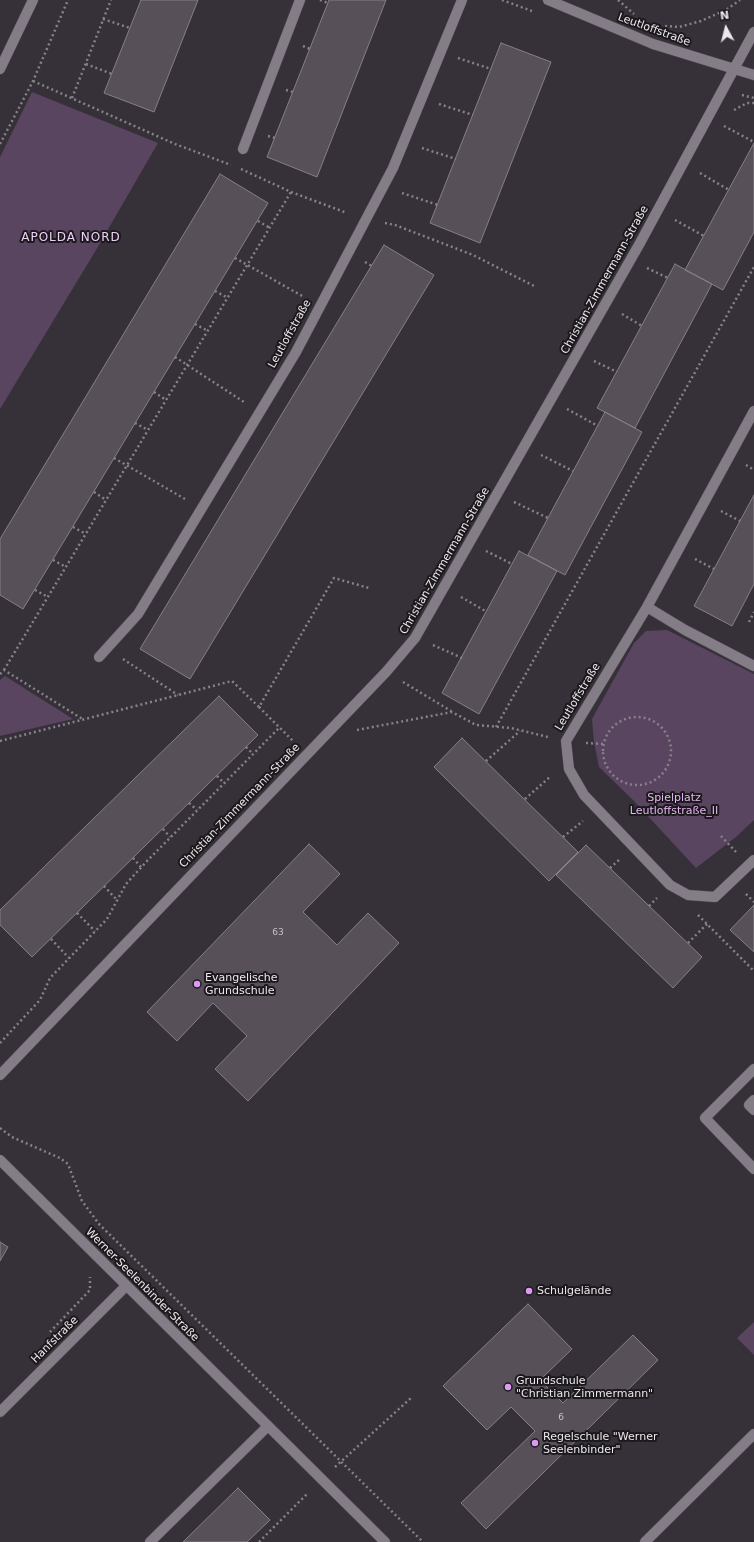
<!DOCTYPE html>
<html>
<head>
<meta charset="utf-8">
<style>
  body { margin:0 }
  #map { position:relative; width:754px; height:1542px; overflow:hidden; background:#363038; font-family:"DejaVu Sans",sans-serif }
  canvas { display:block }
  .north { position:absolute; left:706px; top:8px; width:40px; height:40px; -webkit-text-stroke:3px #1c191d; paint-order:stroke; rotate:353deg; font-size:11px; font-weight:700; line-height:16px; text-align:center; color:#ebe7ec }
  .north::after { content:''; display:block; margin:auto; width:14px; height:18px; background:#ebe7ec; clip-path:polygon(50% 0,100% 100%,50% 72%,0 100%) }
</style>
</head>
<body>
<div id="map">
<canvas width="754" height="1542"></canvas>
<div class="north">N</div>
</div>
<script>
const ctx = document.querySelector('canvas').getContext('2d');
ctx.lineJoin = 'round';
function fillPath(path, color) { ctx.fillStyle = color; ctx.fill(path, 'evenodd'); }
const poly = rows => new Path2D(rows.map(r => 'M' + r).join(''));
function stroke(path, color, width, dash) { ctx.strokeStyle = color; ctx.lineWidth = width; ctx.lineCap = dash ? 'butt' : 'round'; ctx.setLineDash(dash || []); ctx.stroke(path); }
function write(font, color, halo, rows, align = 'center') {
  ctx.font = font + ' "DejaVu Sans",sans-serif'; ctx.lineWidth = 4; ctx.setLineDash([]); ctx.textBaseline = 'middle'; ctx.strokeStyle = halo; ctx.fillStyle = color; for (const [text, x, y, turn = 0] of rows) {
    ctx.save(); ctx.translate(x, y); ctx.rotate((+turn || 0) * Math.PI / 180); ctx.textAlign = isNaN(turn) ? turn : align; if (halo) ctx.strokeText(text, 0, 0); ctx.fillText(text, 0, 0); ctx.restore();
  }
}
fillPath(poly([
  [32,92,158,143,96,250,0,409,0,157],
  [667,630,754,674,754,820,736,837,696,868,633,800,599,767,594,742,592,719,634,643,646,631],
  [5,676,73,719,0,736,0,680],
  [754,1322,754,1355,737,1338]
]), '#5a4561');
const building = poly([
  [141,0,198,0,154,112,104,93,141,0],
  [329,0,386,0,317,177,267,157,329,0],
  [501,43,551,62,480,243,430,223,501,43],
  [754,143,754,232,723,290,685,270,754,143],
  [220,174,268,203,23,609,0,595,0,539,220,174],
  [384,245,434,275,190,679,140,649,384,245],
  [675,264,712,284,635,428,597,408,675,264],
  [605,412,642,432,565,575,528,555,605,412],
  [754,495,754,584,732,626,694,606,754,495],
  [519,551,557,571,479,714,442,693,519,551],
  [219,696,258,735,32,957,0,925,0,910,219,696],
  [462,738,578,852,549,881,434,767,462,738],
  [309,844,340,874,303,912,337,945,368,913,399,943,248,1101,215,1069,247,1036,213,1003,177,1041,147,1012,309,844],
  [586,845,702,957,673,988,556,875,586,845],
  [754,905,754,952,730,930,754,905],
  [0,1242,8,1247,0,1261,0,1242],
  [528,1304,572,1349,540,1380,563,1403,633,1335,658,1360,486,1529,461,1503,535,1431,511,1407,487,1430,443,1386,528,1304],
  [238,1488,270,1520,247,1542,183,1542,238,1488]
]);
fillPath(building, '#575059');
stroke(building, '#867f88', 1);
const service = poly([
  [754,411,647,607,566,741,569,769,584,795,670,885,688,895,715,897,754,860],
  [647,607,685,630,754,666],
  [0,1412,126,1286]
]);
const minor = poly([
  [548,0,653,44,754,75],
  [0,69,33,0],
  [243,149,300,0],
  [99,657,138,614,296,352,393,168,462,0],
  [754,1069,705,1118,754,1169],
  [0,1075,386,672,415,638,640,243,754,32],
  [754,1100,749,1105,754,1110],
  [0,1160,385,1542],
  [150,1542,268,1426],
  [645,1542,754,1434]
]);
stroke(service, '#534e54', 11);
stroke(minor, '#534e54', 11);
stroke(poly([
  [320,0,328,3],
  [502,0,532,11],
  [618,0,634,14],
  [103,19,130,28],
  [665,26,679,27,701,21,726,10,740,0],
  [303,46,310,49],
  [458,58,491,69],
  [86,64,112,74],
  [33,81,175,144,231,165],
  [286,90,293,92],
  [742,95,754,98],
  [72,98,111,0],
  [439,104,473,115],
  [734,110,747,103,754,103],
  [724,126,754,142],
  [268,136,275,138],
  [0,144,33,81,68,0],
  [422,148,456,159],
  [241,169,291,192,347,213],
  [700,173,729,190],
  [402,193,438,205],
  [675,220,704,236],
  [258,221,270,228],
  [385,223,395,225,473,255,536,287],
  [235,258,304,297],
  [365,262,372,266],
  [647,268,668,278],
  [215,291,228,298],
  [622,314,642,326],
  [195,324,208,331],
  [175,357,244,402],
  [594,361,617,372],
  [154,392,166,400],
  [567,409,598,426],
  [135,423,148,430],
  [541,455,573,471],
  [114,458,185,499],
  [746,465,754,470],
  [94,492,106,500],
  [514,502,548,518],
  [721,511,740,521],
  [73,527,86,534],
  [486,551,512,564],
  [695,559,714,569],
  [53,560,66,567],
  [35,590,48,597],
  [461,597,487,612],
  [749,622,754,612],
  [433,645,462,658],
  [123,659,178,695],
  [4,670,291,192],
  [0,674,4,670,84,720],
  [403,682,451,711],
  [259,707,294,742],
  '603 751a34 34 0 1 1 68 0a34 34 0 1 1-68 0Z',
  [496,727,754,267],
  [357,730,452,712,476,725,511,728,548,737],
  [0,741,232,681,259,707,334,578,369,588],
  [586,743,604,744],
  [246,747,253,754],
  [486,761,520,731],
  [217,776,224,783],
  [525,799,551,776],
  [189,803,197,810],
  [163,829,170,837],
  [721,836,736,852],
  [563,837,583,821],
  [133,858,141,867],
  [610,868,620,859],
  [104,886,117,900],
  [746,894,754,902],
  [649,906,657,898],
  [77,913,95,931],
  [698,915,754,971],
  [51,939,69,958],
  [688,943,707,924],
  [0,1043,40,1000,50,978,107,919,126,884,147,861,280,727],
  [0,1128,12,1137,60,1158,68,1164,82,1201,99,1224,423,1542],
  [50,1332,90,1290,90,1277],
  [335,1467,411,1398],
  [259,1542,308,1493]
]), '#878289', 2.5, [2, 3]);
stroke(service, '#847d87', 10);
stroke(minor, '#847d87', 10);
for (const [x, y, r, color] of [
  [197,984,4,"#dd99f3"],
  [529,1291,4,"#dd99f3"],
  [508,1387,4,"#dd99f3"],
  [535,1443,4,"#dd99f3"]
]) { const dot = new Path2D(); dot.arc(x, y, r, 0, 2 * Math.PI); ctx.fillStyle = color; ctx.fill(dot); stroke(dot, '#1c191d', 1.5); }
write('9px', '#c6c1c7', null, [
  ["63",278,933],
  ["6",561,1418]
]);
write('11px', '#ebe7ec', '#1c191d', [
  ["Leutloffstraße",654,30,20],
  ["Christian-Zimmermann-Straße",605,280,-61],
  ["Leutloffstraße",290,334,-61],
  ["Christian-Zimmermann-Straße",445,561,-60],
  ["Leutloffstraße",578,697,-59],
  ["Christian-Zimmermann-Straße",240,806,-46],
  ["Werner-Seelenbinder-Straße",142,1285,45],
  ["Hanfstraße",55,1340,-45]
]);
write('11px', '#e3b5f2', '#1c191d', [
  ["Spielplatz",674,798],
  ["Leutloffstraße_II",674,811]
]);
write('11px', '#ebe7ec', '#1c191d', [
  ["Evangelische",205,978],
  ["Grundschule",205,991],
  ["Schulgelände",537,1291],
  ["Grundschule",516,1381],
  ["\"Christian Zimmermann\"",516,1394],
  ["Regelschule \"Werner",543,1437],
  ["Seelenbinder\"",543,1450]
], 'left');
ctx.letterSpacing = '1px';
write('12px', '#eed1f7', '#1c191d', [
  ["APOLDA NORD",71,238]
]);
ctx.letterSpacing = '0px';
</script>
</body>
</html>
